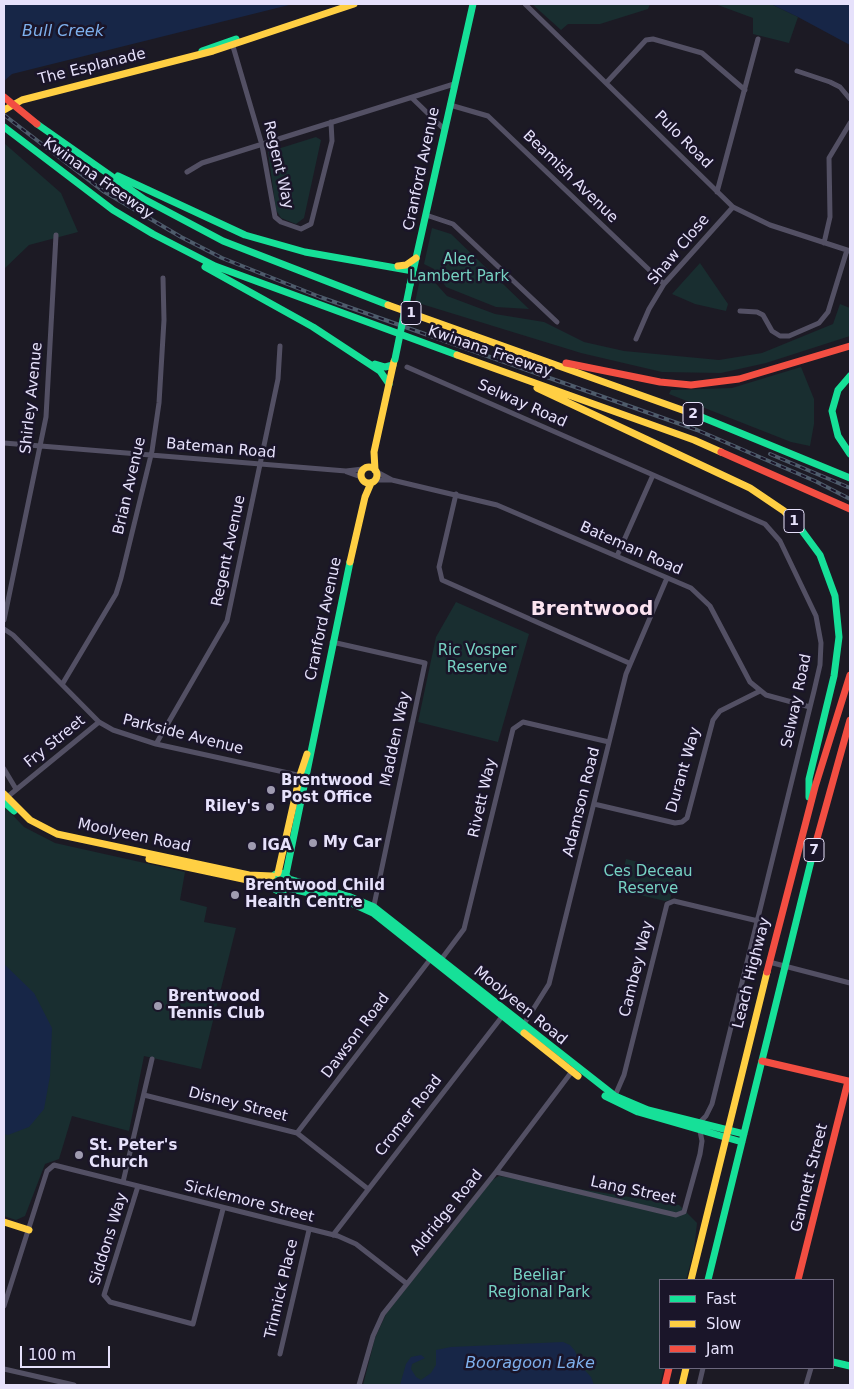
<!DOCTYPE html>
<html>
<head>
<meta charset="utf-8">
<style>
  body { margin:0 }
  #map { position:relative; width:854px; height:1389px; overflow:hidden; background:#1c1a24; font-family:"DejaVu Sans",sans-serif }
  canvas { display:block }
  .frame { position:absolute; inset:0; border:5px solid #e6e1fb; pointer-events:none }
  .legend { position:absolute; left:659px; top:1279px; width:175px; height:90px; box-sizing:border-box; background:#1a1529; border:1px solid #6c677d; margin:0; padding:6px 9px; list-style:none; font-size:15px; color:#e6e1fb }
  .legend li { display:flex; align-items:center; gap:10px; height:25px }
  .legend b { width:25px; border:1px solid #6c677d }
  .scale { position:absolute; left:20px; top:1346px; width:90px; height:22px; box-sizing:border-box; border:2px solid #e6e1fb; border-top:0; padding-left:6px; font-size:15px; line-height:18px; white-space:nowrap; color:#e6e1fb; -webkit-text-stroke:4px #1a1529; paint-order:stroke }
</style>
</head>
<body>
<div id="map">
<canvas width="854" height="1389"></canvas>
<div class="frame"></div>
<ul class="legend">
<li><b style="height:6px;background:#16e098"></b>Fast</li>
<li><b style="height:6px;background:#ffcf43"></b>Slow</li>
<li><b style="height:6px;background:#f24e42"></b>Jam</li>
</ul>
<div class="scale">100 m</div>
</div>
<script>
const ctx = document.querySelector('canvas').getContext('2d');
ctx.lineJoin = 'round';
function fillPath(path, color) { ctx.fillStyle = color; ctx.fill(path, 'evenodd'); }
const poly = rows => new Path2D(rows.map(r => 'M' + r).join(''));
function stroke(path, color, width, dash) { ctx.strokeStyle = color; ctx.lineWidth = width; ctx.lineCap = dash ? 'butt' : 'round'; ctx.setLineDash(dash || []); ctx.stroke(path); }
function write(font, color, halo, rows, align = 'center') {
  ctx.font = font + ' "DejaVu Sans",sans-serif'; ctx.lineWidth = 5; ctx.setLineDash([]); ctx.textBaseline = 'middle'; ctx.strokeStyle = halo; ctx.fillStyle = color; for (const [text, x, y, turn = 0] of rows) {
    ctx.save(); ctx.translate(x, y); ctx.rotate((+turn || 0) * Math.PI / 180); ctx.textAlign = isNaN(turn) ? turn : align; if (halo) ctx.strokeText(text, 0, 0); ctx.fillText(text, 0, 0); ctx.restore();
  }
}
fillPath(poly([
  [532,4,650,4,648,9,600,24,568,24,561,30],
  [715,4,771,4,798,17,789,43,753,34,753,18],
  [316,137,321,140,304,218,296,224,281,218,276,210,268,152],
  [4,143,61,193,78,232,29,245,4,269],
  [432,228,451,234,529,309,496,307,446,287,434,269,424,264],
  [700,263,728,304,726,311,695,304,672,294],
  [422,270,430,277,447,296,495,314,544,322,584,342,624,351,719,360,762,353,833,324,840,304,850,308,850,336,766,363,721,373,662,372,581,353,415,302],
  [801,367,814,399,814,424,810,446,791,442,669,394,671,390,732,388],
  [456,602,529,634,498,742,418,722,436,637],
  [4,806,24,827,55,843,185,872,180,900,207,907,204,922,236,928,201,1069,144,1056,129,1131,72,1116,59,1159,45,1164,25,1216,16,1220,4,1216],
  [626,859,677,871,670,900,665,901,619,890],
  [499,1176,679,1205,697,1223,694,1250,686,1280,660,1280,660,1368,664,1368,660,1385,363,1385,375,1338,386,1314,492,1180]
]), '#192e30');
fillPath(poly([
  [4,4,293,4,12,74,4,81],
  [771,4,850,4,850,45,798,17],
  [4,964,34,993,52,1028,50,1076,44,1109,29,1127,8,1135,4,1134],
  [563,1342,570,1345,575,1351,581,1366,591,1377,594,1385,400,1385,406,1364,411,1357,421,1355,425,1358,412,1364,411,1369,416,1377,421,1380,431,1373,436,1365,436,1350,451,1347]
]), '#172647');
stroke(poly([
  [525,4,733,207,770,225,850,251],
  [232,43,262,145,275,217,281,222,301,229,311,224,332,141,331,122],
  [797,71,830,82,840,87,850,99],
  [607,82,646,40,653,39,702,53,745,90],
  [412,98,444,129],
  [450,105,488,116,664,284],
  [187,172,202,163,454,84],
  [717,192,758,39],
  [426,215,453,224,557,322],
  [824,243,830,217,829,158,850,123],
  [740,311,757,312,763,315,772,331,780,336,789,336,819,323,828,312,847,250],
  [636,339,649,309,664,284,733,207],
  [407,367,765,524,780,541,816,616,821,643,820,665,814,691,712,1104,706,1116,699,1123],
  [4,443,346,471,363,469],
  [347,472,361,477],
  [377,472,392,480],
  [375,480,392,480,497,505,691,588,710,606,750,682,766,695,810,707],
  [456,494,439,567,442,580,629,663],
  [617,556,653,475],
  [4,620,46,417,56,235],
  [4,629,13,635,99,722,113,730,156,744,302,776],
  [332,642,425,663,373,910],
  [63,683,116,594,121,578,152,451,159,403,164,320,163,278],
  [156,744,227,621,278,379,280,346],
  [4,769,16,789],
  [6,798,99,722],
  [594,804,675,823,682,822,687,818,713,720,720,711,760,691],
  [440,961,464,929,513,729,523,722,609,742],
  [769,962,850,983],
  [522,1027,549,984,626,674,667,578],
  [144,1095,297,1133,368,1189],
  [614,1098,624,1075,667,904,674,901,758,921],
  [297,1133,432,957],
  [496,1172,676,1215,684,1212,700,1154,702,1141,700,1131],
  [123,1182,152,1059],
  [138,1186,104,1295,110,1302,193,1324,223,1209],
  [333,1235,504,1014],
  [4,1306,47,1171,54,1165,338,1236,356,1244,406,1283],
  [280,1354,309,1230],
  [4,1369,74,1385],
  [359,1385,373,1336,383,1314,496,1172,573,1070],
  [699,1385,703,1368],
  [806,1385,811,1368]
]), '#535064', 5);
stroke(poly([
  [202,51,236,39],
  [37,124,144,199,223,241,388,305],
  [4,127,113,210,153,234,215,266,457,355],
  [118,176,245,235,305,252,413,271],
  [205,267,313,327,380,371,389,384],
  [410,285,473,4],
  [375,364,385,367,393,365],
  [850,376,838,390,832,411,838,436,850,454],
  [699,416,850,478],
  [800,528,820,555,835,596,839,637,834,676,809,779,809,797],
  [4,802,14,811],
  '271 882a9 9 0 1 1 18 0a9 9 0 1 1-18 0Z',
  [286,874,350,562],
  [289,879,348,896,374,907,615,1096,648,1110,744,1134],
  [287,888,349,902,373,913,524,1033],
  [605,1096,638,1112,742,1142],
  [708,1280,813,853],
  [833,1362,850,1366]
]), '#16e098', 7);
stroke(poly([
  [4,110,22,100,213,51,354,4],
  [398,266,406,265,416,258],
  [388,305,699,416],
  [457,355,694,440,721,452],
  [537,388,750,488,784,511,800,528],
  '361 475a8 8 0 1 1 16 0a8 8 0 1 1-16 0Z',
  [375,470,374,452,394,361],
  [350,562,365,497,371,483],
  [4,794,30,820,57,834,249,875,272,876],
  [149,859,271,885],
  [278,873,300,775,307,754],
  [524,1033,578,1076],
  [4,1222,29,1230],
  [691,1280,767,972],
  [682,1385,686,1368]
]), '#ffcf43', 7);
stroke(poly([
  [566,363,660,382,691,385,739,379,850,346],
  [721,452,850,509],
  [813,853,850,720],
  [767,972,815,787,850,675],
  [762,1061,848,1081,798,1280],
  [665,1385,669,1368]
]), '#f24e42', 7);
const rail = poly([
  [4,115,103,191,181,237,222,258,320,297,697,430,815,481,850,499],
  [770,454,850,488]
]);
stroke(rail, '#4e5b6b', 4);
stroke(rail, '#1a1529', 2, [5.5]);
stroke(poly([
  [395,359,410,285]
]), '#16e098', 7);
stroke(poly([
  [4,97,37,124]
]), '#f24e42', 7);
for (const [x, y, r, color] of [
  [271,790,5,"#9f9bb0"],
  [270,807,5,"#9f9bb0"],
  [313,843,5,"#9f9bb0"],
  [252,846,5,"#9f9bb0"],
  [235,895,5,"#9f9bb0"],
  [158,1006,5,"#9f9bb0"],
  [79,1155,5,"#9f9bb0"]
]) { const dot = new Path2D(); dot.arc(x, y, r, 0, 2 * Math.PI); ctx.fillStyle = color; ctx.fill(dot); stroke(dot, '#1a1529', 2); }
for (const [x, y, w] of [
  [411,313,20],
  [693,414,20],
  [794,521,20],
  [814,850,20]
]) { const box = new Path2D(); box.roundRect(x - w / 2, y - 11.5, w, 23, 4); ctx.fillStyle = '#1a1529'; ctx.fill(box); stroke(box, '#e6e1fb', 1); }
write('bold 14px', '#e6e1fb', null, [
  ["1",411,313],
  ["2",693,414],
  ["1",794,521],
  ["7",814,850]
]);
write('15px', '#e6e1fb', '#1a1529', [
  ["The Esplanade",92,67,-14],
  ["Pulo Road",683,140,45],
  ["Regent Way",278,165,77],
  ["Cranford Avenue",422,169,-78],
  ["Beamish Avenue",570,177,44],
  ["Kwinana Freeway",98,179,35],
  ["Shaw Close",679,250,-50],
  ["Kwinana Freeway",490,352,19],
  ["Shirley Avenue",32,398,-84],
  ["Selway Road",522,404,24],
  ["Bateman Road",221,449,5],
  ["Brian Avenue",130,486,-77],
  ["Bateman Road",631,549,24],
  ["Regent Avenue",229,551,-78],
  ["Cranford Avenue",324,619,-78],
  ["Selway Road",797,701,-78],
  ["Parkside Avenue",183,735,14],
  ["Madden Way",396,739,-78],
  ["Fry Street",55,742,-39],
  ["Durant Way",684,770,-74],
  ["Rivett Way",483,798,-77],
  ["Adamson Road",582,802,-76],
  ["Moolyeen Road",134,836,12],
  ["Cambey Way",637,969,-76],
  ["Leach Highway",752,973,-76],
  ["Moolyeen Road",520,1006,39],
  ["Dawson Road",356,1036,-53],
  ["Disney Street",238,1105,14],
  ["Cromer Road",409,1116,-52],
  ["Gannett Street",810,1178,-76],
  ["Lang Street",633,1191,12],
  ["Sicklemore Street",249,1202,14],
  ["Aldridge Road",447,1213,-51],
  ["Siddons Way",109,1239,-73],
  ["Trinnick Place",282,1289,-77]
]);
write('15px', '#76d2c3', '#1a1529', [
  ["Alec",459,260],
  ["Lambert Park",459,277],
  ["Ric Vosper",477,651],
  ["Reserve",477,668],
  ["Ces Deceau",648,872],
  ["Reserve",648,889],
  ["Beeliar",539,1276],
  ["Regional Park",539,1293]
]);
write('bold 15px', '#e6e1fb', '#1a1529', [
  ["Brentwood",281,781],
  ["Post Office",281,798],
  ["Riley's",260,807,"right"],
  ["My Car",323,843],
  ["IGA",262,846],
  ["Brentwood Child",245,886],
  ["Health Centre",245,903],
  ["Brentwood",168,997],
  ["Tennis Club",168,1014],
  ["St. Peter's",89,1146],
  ["Church",89,1163]
], 'left');
write('italic 16px', '#7eb0ed', '#1a1529', [
  ["Bull Creek",63,32],
  ["Booragoon Lake",530,1364]
]);
write('bold 20px', '#fbe3f0', '#1a1529', [
  ["Brentwood",592,610]
]);
</script>
</body>
</html>
